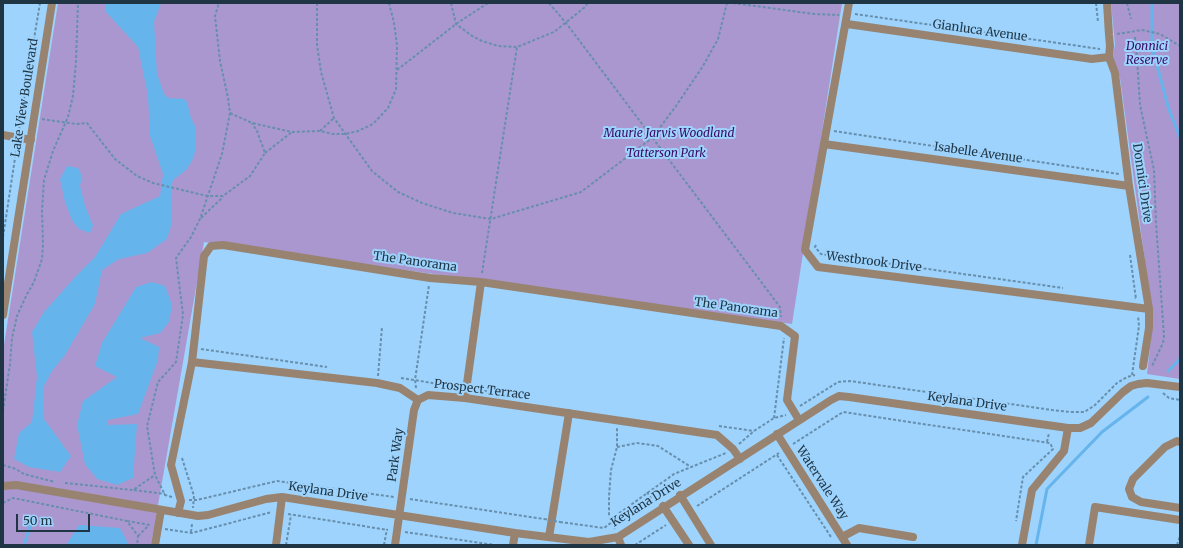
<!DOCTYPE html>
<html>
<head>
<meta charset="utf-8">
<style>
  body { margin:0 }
  #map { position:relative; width:1183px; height:548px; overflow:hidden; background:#9dd3fc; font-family:Merriweather,serif }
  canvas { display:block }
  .frame { position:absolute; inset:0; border:4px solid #1f3544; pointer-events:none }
  .scale { position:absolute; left:16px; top:514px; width:74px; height:18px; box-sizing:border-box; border:2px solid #1f3544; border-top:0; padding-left:5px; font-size:12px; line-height:14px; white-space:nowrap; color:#1f3544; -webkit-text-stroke:3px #9dd3fc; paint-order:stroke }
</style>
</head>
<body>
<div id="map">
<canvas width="1183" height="548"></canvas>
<div class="frame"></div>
<div class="scale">50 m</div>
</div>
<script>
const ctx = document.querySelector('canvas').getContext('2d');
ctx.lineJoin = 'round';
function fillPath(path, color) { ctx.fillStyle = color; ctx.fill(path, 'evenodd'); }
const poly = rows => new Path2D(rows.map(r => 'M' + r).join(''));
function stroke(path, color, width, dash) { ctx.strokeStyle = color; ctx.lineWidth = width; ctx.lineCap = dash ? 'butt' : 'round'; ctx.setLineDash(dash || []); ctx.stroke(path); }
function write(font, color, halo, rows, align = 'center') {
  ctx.font = font + ' Merriweather,serif'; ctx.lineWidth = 4; ctx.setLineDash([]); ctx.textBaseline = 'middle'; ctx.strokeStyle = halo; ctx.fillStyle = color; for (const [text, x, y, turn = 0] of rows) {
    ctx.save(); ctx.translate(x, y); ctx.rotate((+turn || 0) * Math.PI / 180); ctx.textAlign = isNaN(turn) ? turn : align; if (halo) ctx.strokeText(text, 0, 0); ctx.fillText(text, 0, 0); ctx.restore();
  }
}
fillPath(poly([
  [58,3,842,3,792,324,204,242,151,545,3,545,3,351],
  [1111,3,1180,3,1180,379,1147,374,1153,320,1120,78,1113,57,1115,44]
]), '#ab97cf');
fillPath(poly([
  [105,3,161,3,154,22,157,74,164,94,168,98,184,99,187,102,191,118,196,128,196,149,192,161,186,170,173,180,171,188,171,226,167,239,147,253,119,259,102,270,95,304,65,355,52,371,43,388,44,419,71,456,60,472,29,467,14,459,19,433,32,422,37,377,32,332,44,312,77,275,95,257,121,214,160,196,163,174,150,136,148,96,138,47,106,12],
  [67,166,78,168,82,176,80,186,85,206,93,225,90,233,79,229,72,220,65,202,60,179],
  [152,282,165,286,172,305,169,322,160,333,140,338,159,347,158,360,138,414,107,420,107,425,137,424,133,478,117,485,97,479,85,464,77,425,83,401,117,377,95,366,102,343,136,287],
  [79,525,120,528,129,545,66,545]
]), '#66b4ec');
stroke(poly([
  [1152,3,1152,47,1169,110,1180,137],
  [1168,371,1180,359],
  [24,545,33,517],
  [1036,545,1047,489,1102,432,1148,397]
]), '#66b4ec', 3);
stroke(poly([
  [317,3,317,45,321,72,334,118,372,171,398,192,422,203,453,213,491,219,581,192,652,138,676,106,703,66,718,39,727,3],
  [451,3,456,24,472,36,482,41,498,46,517,47,554,32,585,7,588,3],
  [549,3,566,23,780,307,781,317],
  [733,3,814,14,839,15],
  [1096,3,1098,22],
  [1127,3,1131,19],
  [855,14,1100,49],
  [1117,34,1142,30,1160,34,1180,46],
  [1135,37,1137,58,1140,105,1154,170,1156,223,1164,336,1163,343,1152,366],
  [397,70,456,24,488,3],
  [230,113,252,123,292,132,320,131,333,134,345,134,358,131,373,124,388,108,396,89,397,45,394,23,389,3],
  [42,119,76,124,87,123,115,159,137,176,153,183,207,196,223,196,250,176,265,153,257,131,252,123],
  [19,129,40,3],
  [320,131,334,118],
  [834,131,1119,174,1119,173],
  [265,153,292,132],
  [201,218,223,197],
  [3,237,17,145],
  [816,245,815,247,821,254,1063,288],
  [1130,255,1136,299,1135,298],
  [482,273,517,47],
  [201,349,327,367],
  [1132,375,1139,326,1138,316],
  [378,376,382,327],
  [401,378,458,387],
  [416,388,415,380,429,285],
  [474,389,503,394],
  [1163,393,1169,398,1180,400],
  [800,406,838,382,850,381,1052,410,1070,412,1084,412,1094,406,1117,383,1127,377,1135,375],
  [3,411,10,364,12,338,17,316,26,296,34,282,42,259,43,244,42,211,44,180,53,151,68,117,73,96,76,61,78,3],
  [774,418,784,338],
  [3,424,3,442],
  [719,426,754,431],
  [1047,442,1049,433],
  [739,444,754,431,774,418,786,415],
  [793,444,843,412,1050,443,1053,449,1023,477,1016,521],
  [617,447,637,443,658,446,691,467],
  [777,455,831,537],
  [182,458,194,496,193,508],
  [3,465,16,469,24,474,55,482],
  [65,483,133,490,155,475],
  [134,490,165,494],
  [647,492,654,503],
  [172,497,165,495,155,475,147,426,158,382,176,362,183,315,176,258,191,237,200,219,222,154,230,113,228,98,220,61,215,16,219,3],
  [410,499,544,519],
  [189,500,197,500,277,481,394,497],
  [3,503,13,498,127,521,138,536,137,545],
  [697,506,779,453],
  [288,514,388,530],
  [611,519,674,474,726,453],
  [127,521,150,525],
  [560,522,604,528,612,522],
  [165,529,192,533,272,512],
  [615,529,609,516,609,496,611,470,617,447,617,428],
  [191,532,192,524],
  [405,532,495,545],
  [138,536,149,525],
  [286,545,291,515],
  [384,545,387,529],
  [635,545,666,525],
  [1177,545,1180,536]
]), '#678fad', 2, [3, 2]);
stroke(poly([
  [849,3,805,250,818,267,1149,309],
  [1107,3,1109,35,1110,46,1109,57,1115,73,1129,186,1149,309,1149,328,1143,366],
  [847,24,1092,59,1109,57],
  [3,135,31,140],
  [824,144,1129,186],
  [3,315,52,3],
  [192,362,377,383,400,388,418,400,428,395,465,398,717,435,733,449,740,459],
  [465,398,481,282],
  [777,434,847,545],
  [1180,442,1177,441,1165,447,1133,479,1129,489,1132,497,1141,502,1180,508],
  [3,486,16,485,198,516,208,515,266,499,282,497,515,533,589,542,618,537,831,400,839,396,849,397,1068,428,1080,428,1091,423,1123,392,1131,386,1138,384,1147,383,1180,387],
  [680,495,711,545],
  [663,506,689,545],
  [178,513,181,501,171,465,192,362,204,256,211,246,223,245,430,278,481,282,781,326,795,336,787,400,799,420],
  [549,537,569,413],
  [618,537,621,545],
  [842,537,859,528,913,537],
  [155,545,161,510],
  [276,545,282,497],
  [395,545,414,410,418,400],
  [513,545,515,533],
  [1022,545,1032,490,1064,451,1068,428],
  [1089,545,1095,507,1180,520]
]), '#988371', 8);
stroke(poly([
  [544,519,560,522]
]), '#678fad', 2, [3, 2]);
write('12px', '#1f3544', '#9dd3fc', [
  ["Gianluca Avenue",980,31,8],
  ["Lake View Boulevard",25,98,-81],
  ["Isabelle Avenue",978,153,8],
  ["Donnici Drive",1142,183,82],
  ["The Panorama",415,262,8],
  ["Westbrook Drive",874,262,7],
  ["The Panorama",736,308,8],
  ["Prospect Terrace",482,390,7],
  ["Keylana Drive",967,402,8],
  ["Park Way",396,455,-82],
  ["Watervale Way",822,483,57],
  ["Keylana Drive",328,492,8],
  ["Keylana Drive",646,503,-32]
]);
write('italic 12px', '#3a0b66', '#9dd3fc', [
  ["Donnici",1147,47],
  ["Reserve",1147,61],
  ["Maurie Jarvis Woodland",669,134],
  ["Tatterson Park",666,154]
]);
</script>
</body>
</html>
